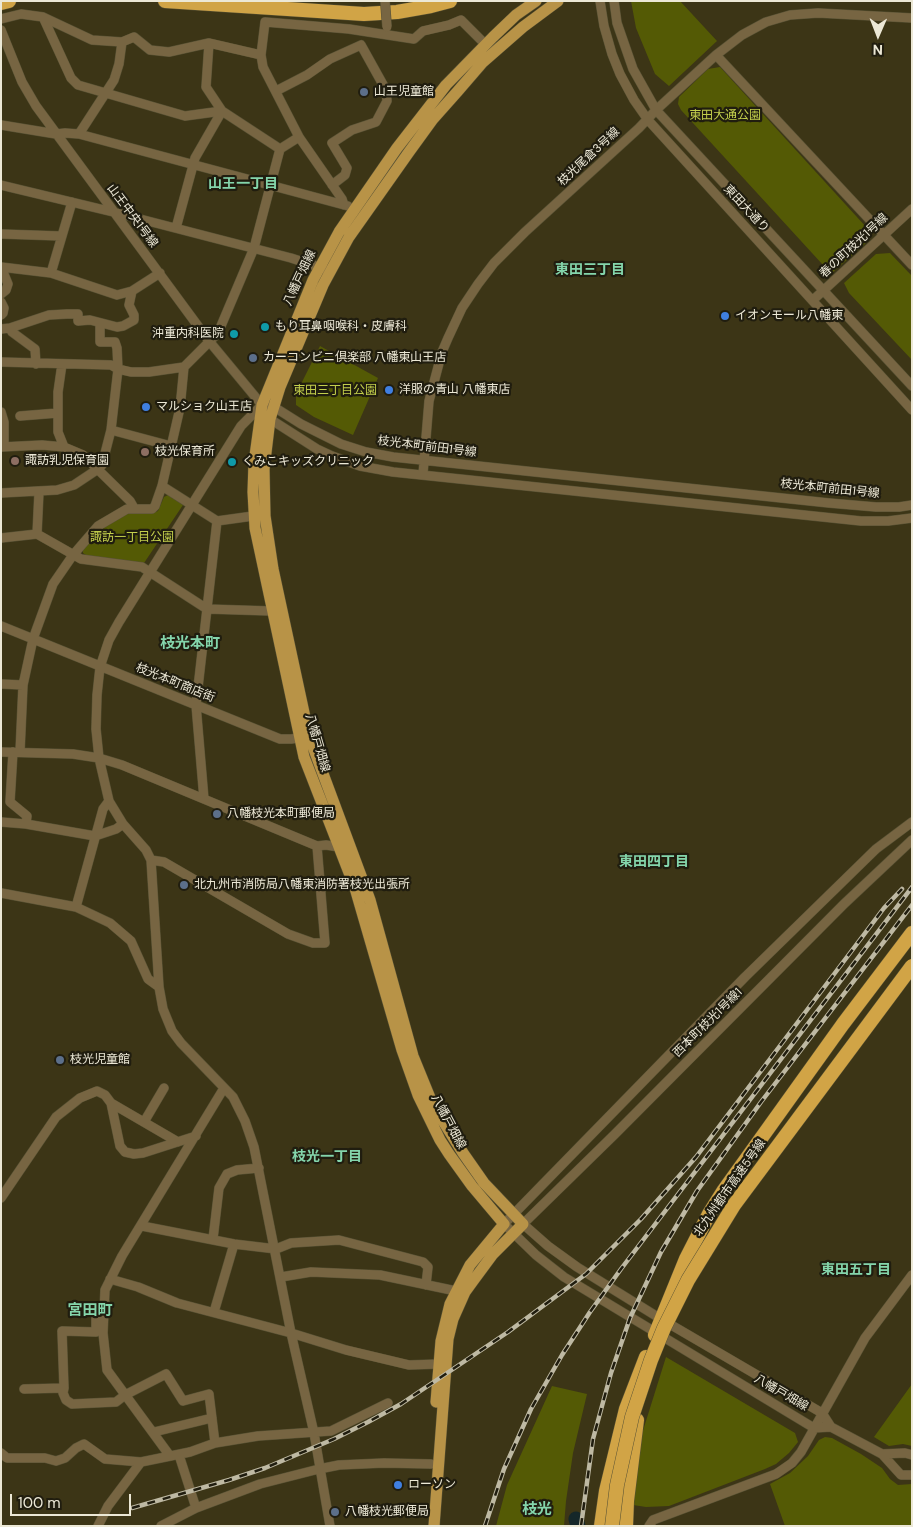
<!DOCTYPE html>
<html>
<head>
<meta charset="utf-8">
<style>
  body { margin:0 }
  #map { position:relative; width:913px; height:1527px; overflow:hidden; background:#3c3516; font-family:"DM Sans",sans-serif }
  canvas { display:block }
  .frame { position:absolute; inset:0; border:2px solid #ece8d6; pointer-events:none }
  .north { position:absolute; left:853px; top:10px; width:50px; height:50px; -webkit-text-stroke:4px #201d0f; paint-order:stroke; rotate:181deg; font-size:14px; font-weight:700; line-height:20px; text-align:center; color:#ece8d6 }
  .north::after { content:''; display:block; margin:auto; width:18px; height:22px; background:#ece8d6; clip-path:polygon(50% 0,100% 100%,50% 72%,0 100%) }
  .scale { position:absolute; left:10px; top:1494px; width:121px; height:22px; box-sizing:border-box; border:2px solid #ece8d6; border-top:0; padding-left:6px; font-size:15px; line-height:18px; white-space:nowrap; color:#ece8d6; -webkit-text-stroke:4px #201d0f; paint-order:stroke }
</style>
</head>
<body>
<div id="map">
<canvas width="913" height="1527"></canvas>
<div class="frame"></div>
<div class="north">N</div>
<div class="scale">100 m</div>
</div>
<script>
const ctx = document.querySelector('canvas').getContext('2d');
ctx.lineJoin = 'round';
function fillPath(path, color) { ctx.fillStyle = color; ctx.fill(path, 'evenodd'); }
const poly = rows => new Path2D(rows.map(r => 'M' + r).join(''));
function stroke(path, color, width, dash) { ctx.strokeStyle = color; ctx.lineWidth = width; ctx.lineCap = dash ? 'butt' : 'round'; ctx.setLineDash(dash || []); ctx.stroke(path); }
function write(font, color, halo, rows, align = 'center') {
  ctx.font = font + ' "DM Sans","Noto Sans JP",sans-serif'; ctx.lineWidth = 4.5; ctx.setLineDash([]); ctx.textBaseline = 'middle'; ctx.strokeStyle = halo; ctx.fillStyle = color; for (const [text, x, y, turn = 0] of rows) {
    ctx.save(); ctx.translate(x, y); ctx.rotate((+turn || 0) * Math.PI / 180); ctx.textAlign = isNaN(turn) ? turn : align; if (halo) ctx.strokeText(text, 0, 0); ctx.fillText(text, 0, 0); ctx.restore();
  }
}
fillPath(poly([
  [631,1,680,1,717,41,669,86,655,74,636,28],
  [720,67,867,228,866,243,833,272,823,265,681,110,678,104,679,97,708,69],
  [890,253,912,276,912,360,849,293,844,283,876,254],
  [320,346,378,378,353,435,314,417,296,405,296,394],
  [168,495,183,505,144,563,87,556,83,553,83,549,98,531,129,513,153,513,158,511,164,497],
  [666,1357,795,1433,798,1442,789,1453,776,1464,765,1469,669,1506,646,1507,633,1505,640,1440],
  [912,1384,912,1446,903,1444,889,1446,874,1437],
  [552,1386,587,1394,573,1453,566,1501,564,1526,496,1526,507,1485],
  [825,1437,832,1438,861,1454,882,1468,890,1479,898,1485,912,1484,912,1526,785,1526,770,1484,790,1473,808,1456,819,1440]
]), '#545a05');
stroke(poly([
  [576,1519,578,1526]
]), '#152729', 15);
const minor = poly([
  [600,1,604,26,612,54,620,74,634,100,648,120,912,410],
  [614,1,617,23,633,69,656,110,912,386],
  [43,17,71,78,78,85,185,116,222,111,280,149],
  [1,19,21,14,43,17,92,40,122,42],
  [1,30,22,82,36,106,209,341,262,405,270,419,317,449,332,456,360,466,393,472,861,521,888,521,912,518],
  [261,55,265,22,349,29,414,39,423,31,449,25,461,20,485,44],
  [716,55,912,265],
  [276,91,307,75,330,59,361,45,386,90,387,101,376,122,352,130,332,143,347,168,345,175,332,185],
  [1,125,56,134,65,133,79,134,348,206],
  [79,134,114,80,119,64,122,42,134,37,150,50,169,52,209,43,261,55,263,67,299,137,342,199,344,205],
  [1,185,113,212,291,258,325,269],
  [176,228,195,158,222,111,206,87,209,43],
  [1,234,61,236],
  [1,267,51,273,117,295,132,291,160,273],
  [1,267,8,284,6,290,1,294],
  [51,273,72,202],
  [813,300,912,209],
  [1,302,4,308,3,313,1,315],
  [10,328,49,315,67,314,78,314,78,321,90,320,117,327,123,326,134,320,134,315,129,305,132,291],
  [1,329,10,328,12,332,35,349,36,364],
  [1,362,111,365,118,369,131,372,149,372,184,367,218,333,254,248,280,149,299,137],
  [62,364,58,392,58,432,64,447],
  [262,405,241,426,119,622,109,640,100,667,97,695,96,729,99,758,109,801,123,824,146,850,151,860,159,987,163,1009,172,1031,181,1043,233,1097,245,1121,254,1147,291,1333,314,1433,330,1526],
  [269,406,274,407,301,424,341,444,366,452,393,457,829,503,876,507,899,507,912,505],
  [1,412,4,422,4,447],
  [20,416,58,413],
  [111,430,171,446],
  [1,447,42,445,64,447,83,455,130,501,134,508],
  [423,474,429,401,442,352,448,338,462,308,478,284,494,263,525,232,639,128,656,110,716,55,742,35,766,22,790,15,818,13,912,18],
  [162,486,217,521,196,705,204,799],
  [1,493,57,490,74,485,98,469,102,465,111,430,118,369,117,348,115,342,100,342,100,323],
  [217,521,253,516],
  [37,534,39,492],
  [1,538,37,534,81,559,142,567,207,609,271,611],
  [1,626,280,739,291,739,306,737],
  [1,684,23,685],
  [1,752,73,754,99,758,122,765,317,846,326,845,339,847],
  [13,752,10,802,27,816,26,824],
  [20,752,23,685,33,639,53,584,73,555,98,526,127,509,152,509,155,506,162,486,180,408,184,367],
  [1,822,26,824,95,836,116,829,123,824],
  [912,840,844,904,614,1135,523,1224,548,1246,577,1267,661,1319,822,1413,831,1427,882,1454,901,1475,912,1475],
  [151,860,164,862,288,934,313,943,325,943,317,846],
  [1,893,76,907,110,923,131,941,148,979,159,987],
  [76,907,103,809,109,801],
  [111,1103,178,1142],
  [144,1122,164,1088],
  [1,1198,56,1117,80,1098,97,1091,105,1095,111,1103,120,1146,125,1152,134,1154,143,1153,196,1136],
  [142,1226,234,1244,276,1249,291,1243,339,1240,423,1262,428,1267,426,1285],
  [213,1239,219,1188,227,1174,237,1170,259,1168],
  [281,1277,311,1272,380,1275,456,1291],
  [110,1279,138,1287,177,1303,291,1333,346,1350,409,1365,439,1364],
  [214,1312,234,1244],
  [64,1388,63,1393,66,1400,72,1404,116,1402,125,1395,166,1374,183,1401,209,1394,215,1443],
  [24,1389,64,1388,62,1331,96,1332,96,1316,105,1302],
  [831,1427,814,1428,564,1277,536,1255,504,1224,745,977,876,849,912,822],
  [154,1432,212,1418],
  [1,1453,7,1458,45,1458,56,1461,65,1458,76,1448,84,1444,105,1459,141,1462,190,1452,215,1443,258,1436,331,1431,388,1403],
  [882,1454,905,1453,912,1455],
  [179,1455,196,1508],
  [170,1456,107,1370,103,1333,105,1290,122,1256,224,1088],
  [98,1526,108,1506,141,1462],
  [161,1526,196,1508,260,1484,319,1469,339,1465,384,1463,431,1464],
  [649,1526,653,1520,776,1474,792,1463,801,1452,865,1338,912,1275]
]);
const major = poly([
  [436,1402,441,1341,450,1304,470,1265,504,1224,472,1186,449,1154,440,1140,418,1095,402,1050,355,888,304,757,255,528,253,492,254,463,262,405,313,280,339,232,397,148,446,85,493,37,516,15,536,1],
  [434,1526,448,1339,453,1319,465,1292,473,1281,493,1254,523,1224,484,1183,463,1153,433,1105,413,1056,370,900,309,736,273,569,265,516,264,469,270,419,280,387,323,285,349,237,409,152,433,119,457,92,483,62,523,27,558,1]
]);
const highway = poly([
  [165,1,364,14,397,12,431,6,450,1],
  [1,3,9,1],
  [655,1335,686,1259,709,1214,724,1190,843,1024,912,933],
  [601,1526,606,1491,626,1409,646,1357],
  [626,1526,627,1501,637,1420]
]);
stroke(minor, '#585235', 10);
stroke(major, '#585235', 12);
stroke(highway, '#585235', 15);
stroke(minor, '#776542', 9);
stroke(major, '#b89347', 11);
stroke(highway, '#d1a446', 14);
const rail = poly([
  [132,1508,229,1480,265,1468,334,1439,368,1422,401,1404,508,1332,586,1274,641,1219,696,1157,884,908,902,889],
  [485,1526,504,1469,531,1409,562,1355,590,1312,621,1269,912,887],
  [581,1526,593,1439,611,1373,630,1318,661,1252,697,1191,761,1102,912,905]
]);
stroke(rail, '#beb9a3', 4.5);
stroke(rail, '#201d0f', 2.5, [8]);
const minorBridge = poly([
  [385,1,387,27]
]);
const highwayBridge = poly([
  [612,1526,617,1485,632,1417,651,1360,664,1328,688,1280,734,1205,912,966]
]);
stroke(minorBridge, '#585235', 10, []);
stroke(highwayBridge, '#585235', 15, []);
stroke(minorBridge, '#776542', 9);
stroke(highwayBridge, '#d1a446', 14);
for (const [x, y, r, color] of [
  [364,92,5,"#5c6f8a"],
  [725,316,5,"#3f7fe0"],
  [265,327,5,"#0f9aa8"],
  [234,334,5,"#0f9aa8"],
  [253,358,5,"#5c6f8a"],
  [389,390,5,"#3f7fe0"],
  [146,407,5,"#3f7fe0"],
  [145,452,5,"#8d6e63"],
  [15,461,5,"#8d6e63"],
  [232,462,5,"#0f9aa8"],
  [217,814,5,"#5c6f8a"],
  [184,885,5,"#5c6f8a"],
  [60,1060,5,"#5c6f8a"],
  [398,1485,5,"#3f7fe0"],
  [335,1512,5,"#5c6f8a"]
]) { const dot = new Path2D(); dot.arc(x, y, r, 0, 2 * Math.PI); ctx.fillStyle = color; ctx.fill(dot); stroke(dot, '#201d0f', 2); }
write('12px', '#ece8d6', '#201d0f', [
  ["山王児童館",374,92],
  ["イオンモール八幡東",735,316],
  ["もり耳鼻咽喉科・皮膚科",275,327],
  ["沖重内科医院",224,334,"right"],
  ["カーコンビニ倶楽部 八幡東山王店",263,358],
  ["洋服の青山 八幡東店",399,390],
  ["マルショク山王店",156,407],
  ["枝光保育所",155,452],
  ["諏訪乳児保育園",25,461],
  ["くみこキッズクリニック",242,462],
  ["八幡枝光本町郵便局",227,814],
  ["北九州市消防局八幡東消防署枝光出張所",194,885],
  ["枝光児童館",70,1060],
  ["ローソン",408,1485],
  ["八幡枝光郵便局",345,1512]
], 'left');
write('12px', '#c3cf4c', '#201d0f', [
  ["東田大通公園",725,116],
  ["東田三丁目公園",335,391],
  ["諏訪一丁目公園",132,538]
]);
write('12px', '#ece8d6', '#201d0f', [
  ["枝光尾倉3号線",589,157,-43],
  ["東田大通り",746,209,47],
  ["山王中央1号線",132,216,53],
  ["春の町枝光1号線",854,246,-43],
  ["八幡戸畑線",300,278,-65],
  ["枝光本町前田1号線",427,447,7],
  ["枝光本町前田1号線",830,489,6],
  ["枝光本町商店街",175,683,22],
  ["八幡戸畑線",317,743,74],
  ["西本町枝光1号線1",708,1023,-45],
  ["八幡戸畑線",448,1122,62],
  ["北九州都市高速5号線",730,1188,-55],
  ["八幡戸畑線",781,1393,30]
]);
write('bold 14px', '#84d5ab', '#201d0f', [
  ["山王一丁目",243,184],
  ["東田三丁目",590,270],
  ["東田四丁目",654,862],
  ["枝光一丁目",327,1157],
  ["東田五丁目",856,1270]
]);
write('bold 15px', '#84d5ab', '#201d0f', [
  ["枝光本町",190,644],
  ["宮田町",90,1311],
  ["枝光",537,1510]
]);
</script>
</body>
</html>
